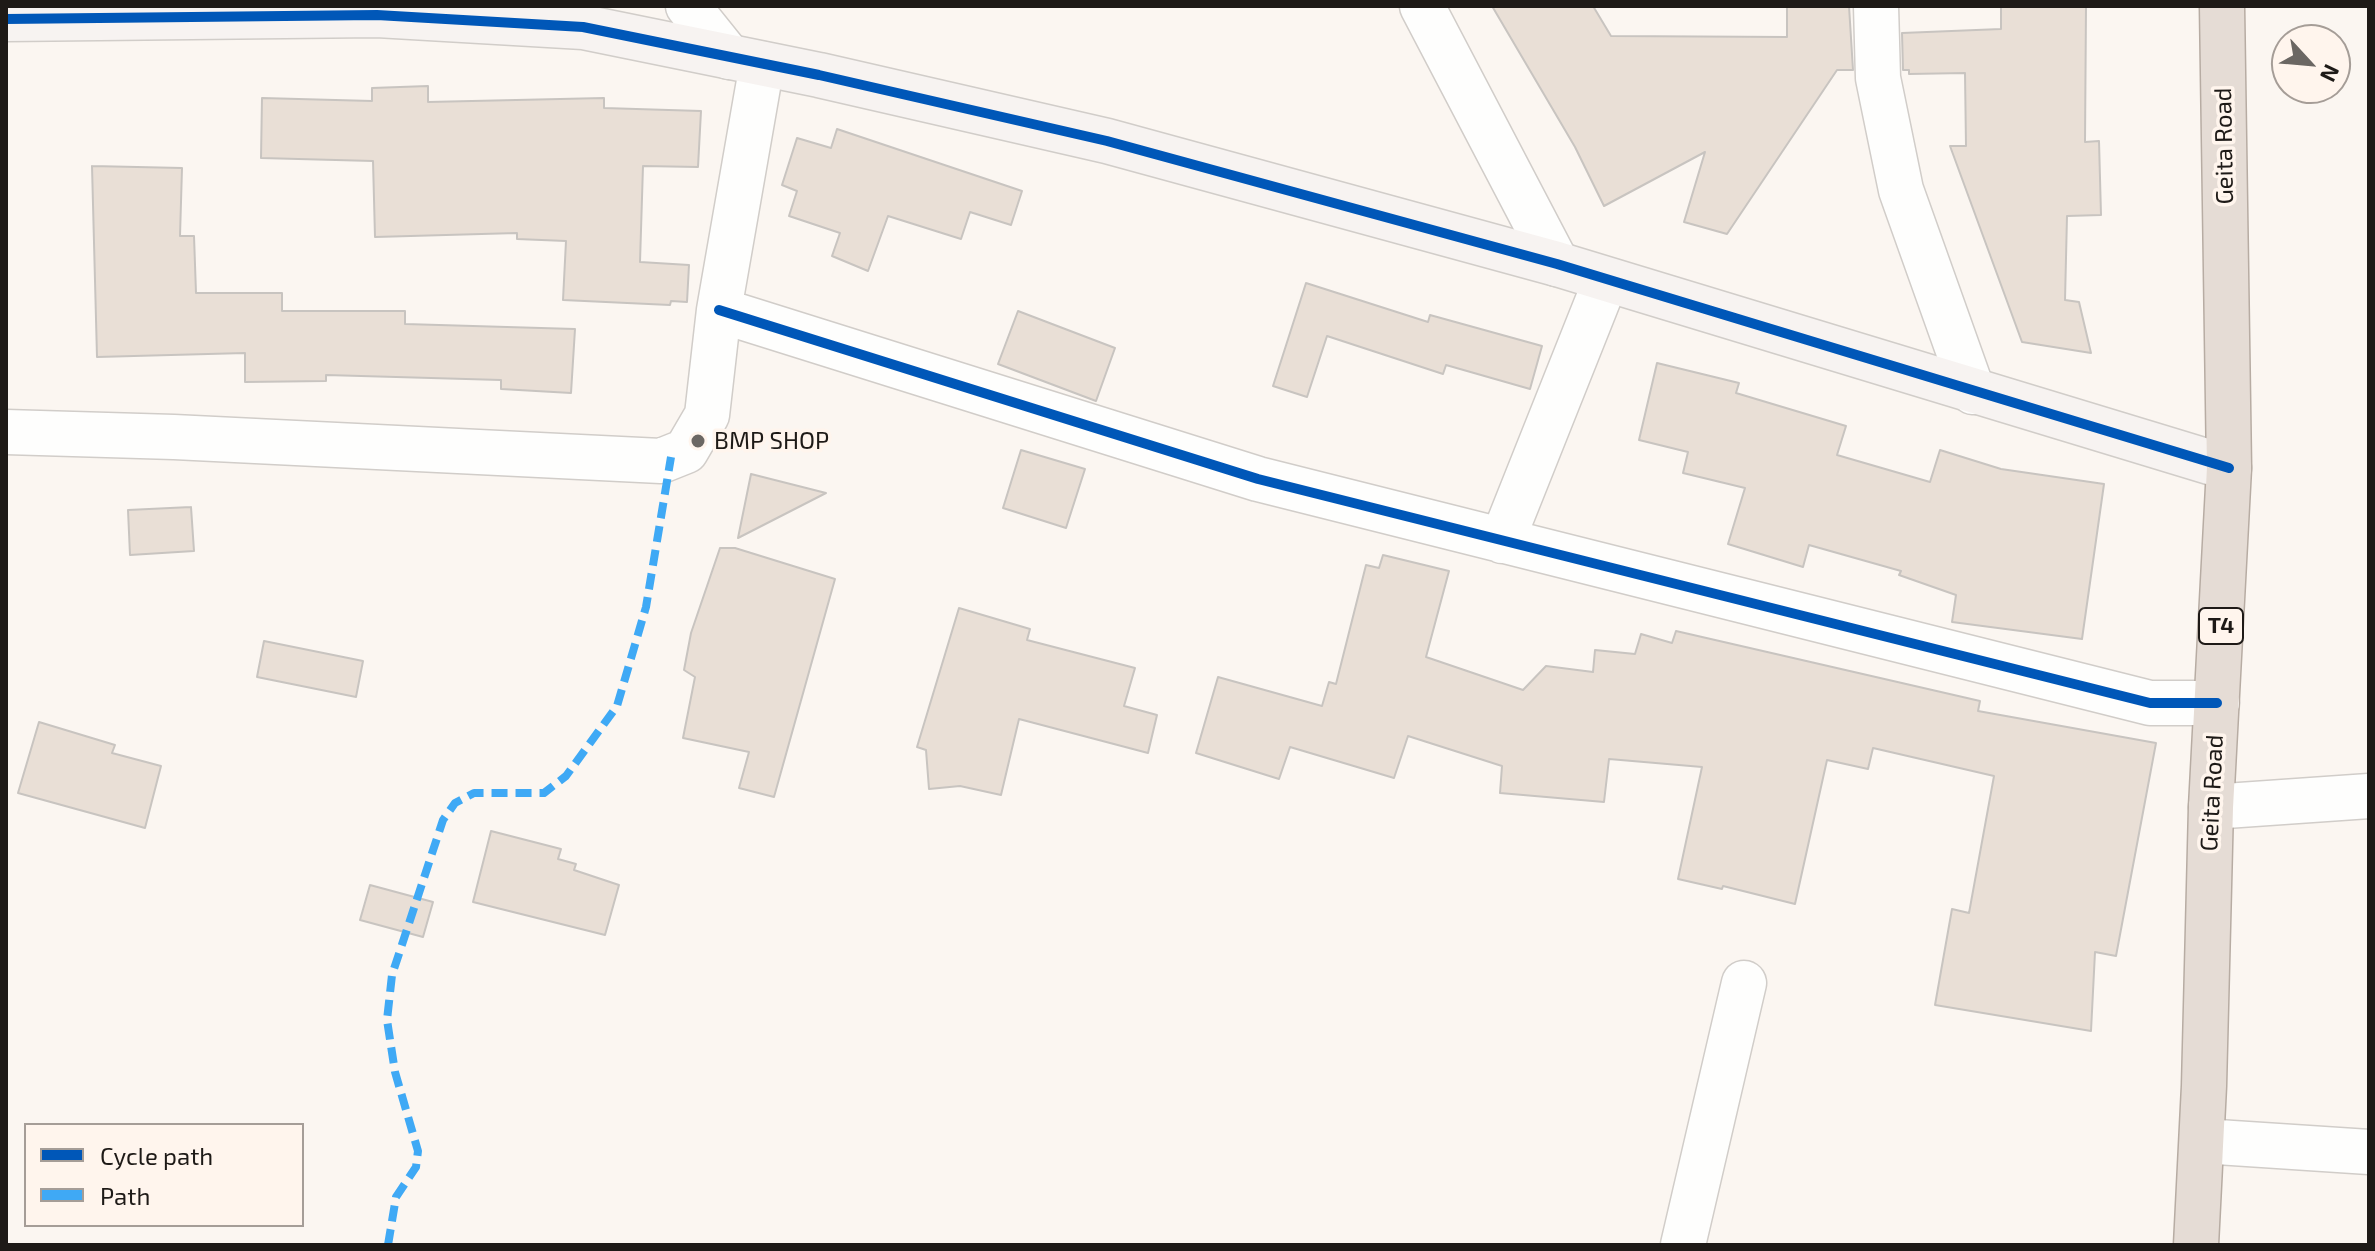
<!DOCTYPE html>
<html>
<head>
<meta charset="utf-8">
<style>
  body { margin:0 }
  #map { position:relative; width:2375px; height:1251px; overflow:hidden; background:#fbf6f1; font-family:"Exo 2",sans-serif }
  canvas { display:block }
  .frame { position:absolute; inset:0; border:8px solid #1e1a17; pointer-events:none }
  .legend { position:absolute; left:24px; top:1123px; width:280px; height:104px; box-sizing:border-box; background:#fff5ed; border:2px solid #a59d97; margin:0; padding:10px 14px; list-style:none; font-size:24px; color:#1e1a17 }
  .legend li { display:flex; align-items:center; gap:16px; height:40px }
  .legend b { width:40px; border:2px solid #a59d97 }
  .north { position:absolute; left:2271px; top:24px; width:80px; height:80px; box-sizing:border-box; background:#fff5ed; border:2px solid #a59d97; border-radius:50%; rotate:116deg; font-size:22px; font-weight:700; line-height:32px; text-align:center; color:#1e1a17 }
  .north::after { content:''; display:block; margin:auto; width:28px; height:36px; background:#6b6763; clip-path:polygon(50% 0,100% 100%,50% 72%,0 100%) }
</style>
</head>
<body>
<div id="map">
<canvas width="2375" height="1251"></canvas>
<div class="frame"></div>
<ul class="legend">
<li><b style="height:10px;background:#0057b8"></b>Cycle path</li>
<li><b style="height:10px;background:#3fa9f5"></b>Path</li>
</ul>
<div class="north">N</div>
</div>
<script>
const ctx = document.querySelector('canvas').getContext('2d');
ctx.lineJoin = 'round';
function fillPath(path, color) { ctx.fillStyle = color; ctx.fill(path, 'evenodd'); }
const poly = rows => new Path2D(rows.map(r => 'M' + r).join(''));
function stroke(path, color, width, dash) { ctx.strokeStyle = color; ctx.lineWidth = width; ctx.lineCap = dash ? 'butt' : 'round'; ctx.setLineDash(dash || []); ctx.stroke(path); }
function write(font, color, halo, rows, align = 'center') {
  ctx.font = font + ' "Exo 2",sans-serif'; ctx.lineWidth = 7; ctx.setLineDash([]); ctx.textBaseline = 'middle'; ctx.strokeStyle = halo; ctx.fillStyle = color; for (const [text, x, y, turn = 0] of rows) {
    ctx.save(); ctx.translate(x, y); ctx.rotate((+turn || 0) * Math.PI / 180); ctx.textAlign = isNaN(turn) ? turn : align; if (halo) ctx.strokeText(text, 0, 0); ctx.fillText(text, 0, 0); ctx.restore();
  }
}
const building = poly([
  [1492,6,1593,6,1611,36,1787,37,1787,6,1849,6,1853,70,1837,70,1727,234,1684,222,1705,152,1604,206,1575,147,1492,6],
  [2001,6,2086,6,2085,142,2099,141,2101,215,2067,216,2065,300,2079,302,2091,353,2022,342,1950,146,1966,146,1965,73,1909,74,1909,70,1903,70,1902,33,2001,29,2001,6],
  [428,86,428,102,604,98,604,108,701,111,698,167,643,166,640,262,689,265,687,302,671,301,670,305,563,300,566,241,517,239,517,233,375,237,373,161,261,158,262,98,372,101,372,88,428,86],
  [837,129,1022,191,1011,225,970,212,961,239,888,216,868,271,832,256,840,233,789,216,797,191,782,185,797,138,831,148,837,129],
  [92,166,182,168,180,236,194,236,196,293,282,293,282,311,405,311,405,324,575,329,571,393,501,389,501,380,326,375,326,381,245,382,245,353,97,357,92,166],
  [1306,283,1428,322,1430,315,1542,346,1530,389,1446,365,1443,374,1327,336,1307,397,1273,386,1306,283],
  [1018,311,1115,348,1096,401,998,364,1018,311],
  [1657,363,1739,383,1736,393,1846,426,1837,455,1930,482,1940,450,2001,469,2104,484,2082,639,1952,622,1956,595,1899,575,1901,571,1809,545,1803,567,1728,544,1745,488,1683,473,1688,452,1639,440,1657,363],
  [1021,450,1085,469,1066,528,1003,508,1021,450],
  [751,474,826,493,738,538,751,474],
  [191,507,194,551,130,555,128,510,191,507],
  [720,548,735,548,835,579,774,797,739,788,749,752,683,738,695,677,684,670,691,633,720,548],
  [1383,555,1449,571,1426,657,1523,690,1546,666,1593,672,1595,650,1635,654,1641,634,1672,643,1676,631,1980,701,1978,711,2156,743,2116,956,2095,952,2091,1031,1935,1005,1952,909,1969,913,1994,776,1873,748,1868,769,1827,760,1795,904,1723,886,1722,889,1678,879,1702,767,1609,759,1604,802,1500,793,1502,766,1408,736,1394,778,1290,747,1279,779,1196,753,1218,677,1322,706,1329,682,1336,684,1366,565,1379,568,1383,555],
  [959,608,1030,629,1027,640,1135,668,1124,706,1157,715,1148,753,1019,719,1001,795,960,786,929,789,926,750,917,747,959,608],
  [264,641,363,661,356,697,257,677,264,641],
  [39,722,115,745,112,753,161,766,145,828,18,793,39,722],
  [491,831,561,849,558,859,576,864,574,870,619,885,605,935,473,902,491,831],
  [370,885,433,902,423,937,360,920,370,885]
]);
fillPath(building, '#e9dfd6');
stroke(building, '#c8c4c0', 2);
const street = poly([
  [688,6,729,57],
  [1422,6,1557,264],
  [1876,6,1878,78,1901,190,1973,392],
  [719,310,1258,479,2150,703,2217,703],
  [6,432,174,437,661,461,686,451,707,415,719,310,762,64],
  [1502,541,1606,280],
  [2211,807,2369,796],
  [2202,1141,2369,1152],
  [1683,1245,1744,983]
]);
const secondary = poly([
  [6,19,377,15,583,27,819,75,1107,141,1557,264,2229,468]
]);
const highway = poly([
  [2196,1245,2204,1086,2211,807,2229,468,2222,6]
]);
stroke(street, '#d1cdc9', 47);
stroke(secondary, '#d1cdc9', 47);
stroke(highway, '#b7aca3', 47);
stroke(street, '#fefefd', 44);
stroke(secondary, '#f7f3f1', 44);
stroke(highway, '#e5dcd5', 44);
stroke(poly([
  [388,1245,396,1197,416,1167,418,1151,395,1072,387,1020,392,975,443,820,455,803,474,793,544,793,566,776,617,706,646,607,671,457]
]), '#3fa9f5', 8, [16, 8]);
stroke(poly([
  [6,19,377,15,583,27,819,75,1107,141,1557,264,2229,468],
  [719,310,1258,479,2150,703,2217,703]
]), '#0057b8', 10);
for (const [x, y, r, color] of [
  [698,441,8,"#6b6763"]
]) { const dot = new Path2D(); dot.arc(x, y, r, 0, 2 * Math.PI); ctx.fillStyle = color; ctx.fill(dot); stroke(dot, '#fff5ed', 3); }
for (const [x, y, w] of [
  [2221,626,44]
]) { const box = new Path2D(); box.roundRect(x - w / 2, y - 18, w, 36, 6); ctx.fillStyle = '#fff5ed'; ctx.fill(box); stroke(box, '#1e1a17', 2); }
write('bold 22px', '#1e1a17', null, [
  ["T4",2221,626]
]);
write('24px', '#1e1a17', '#fff5ed', [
  ["Geita Road",2224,146,-91],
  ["Geita Road",2212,793,-87]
]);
write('24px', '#1e1a17', '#fff5ed', [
  ["BMP SHOP",714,441]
], 'left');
</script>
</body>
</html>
